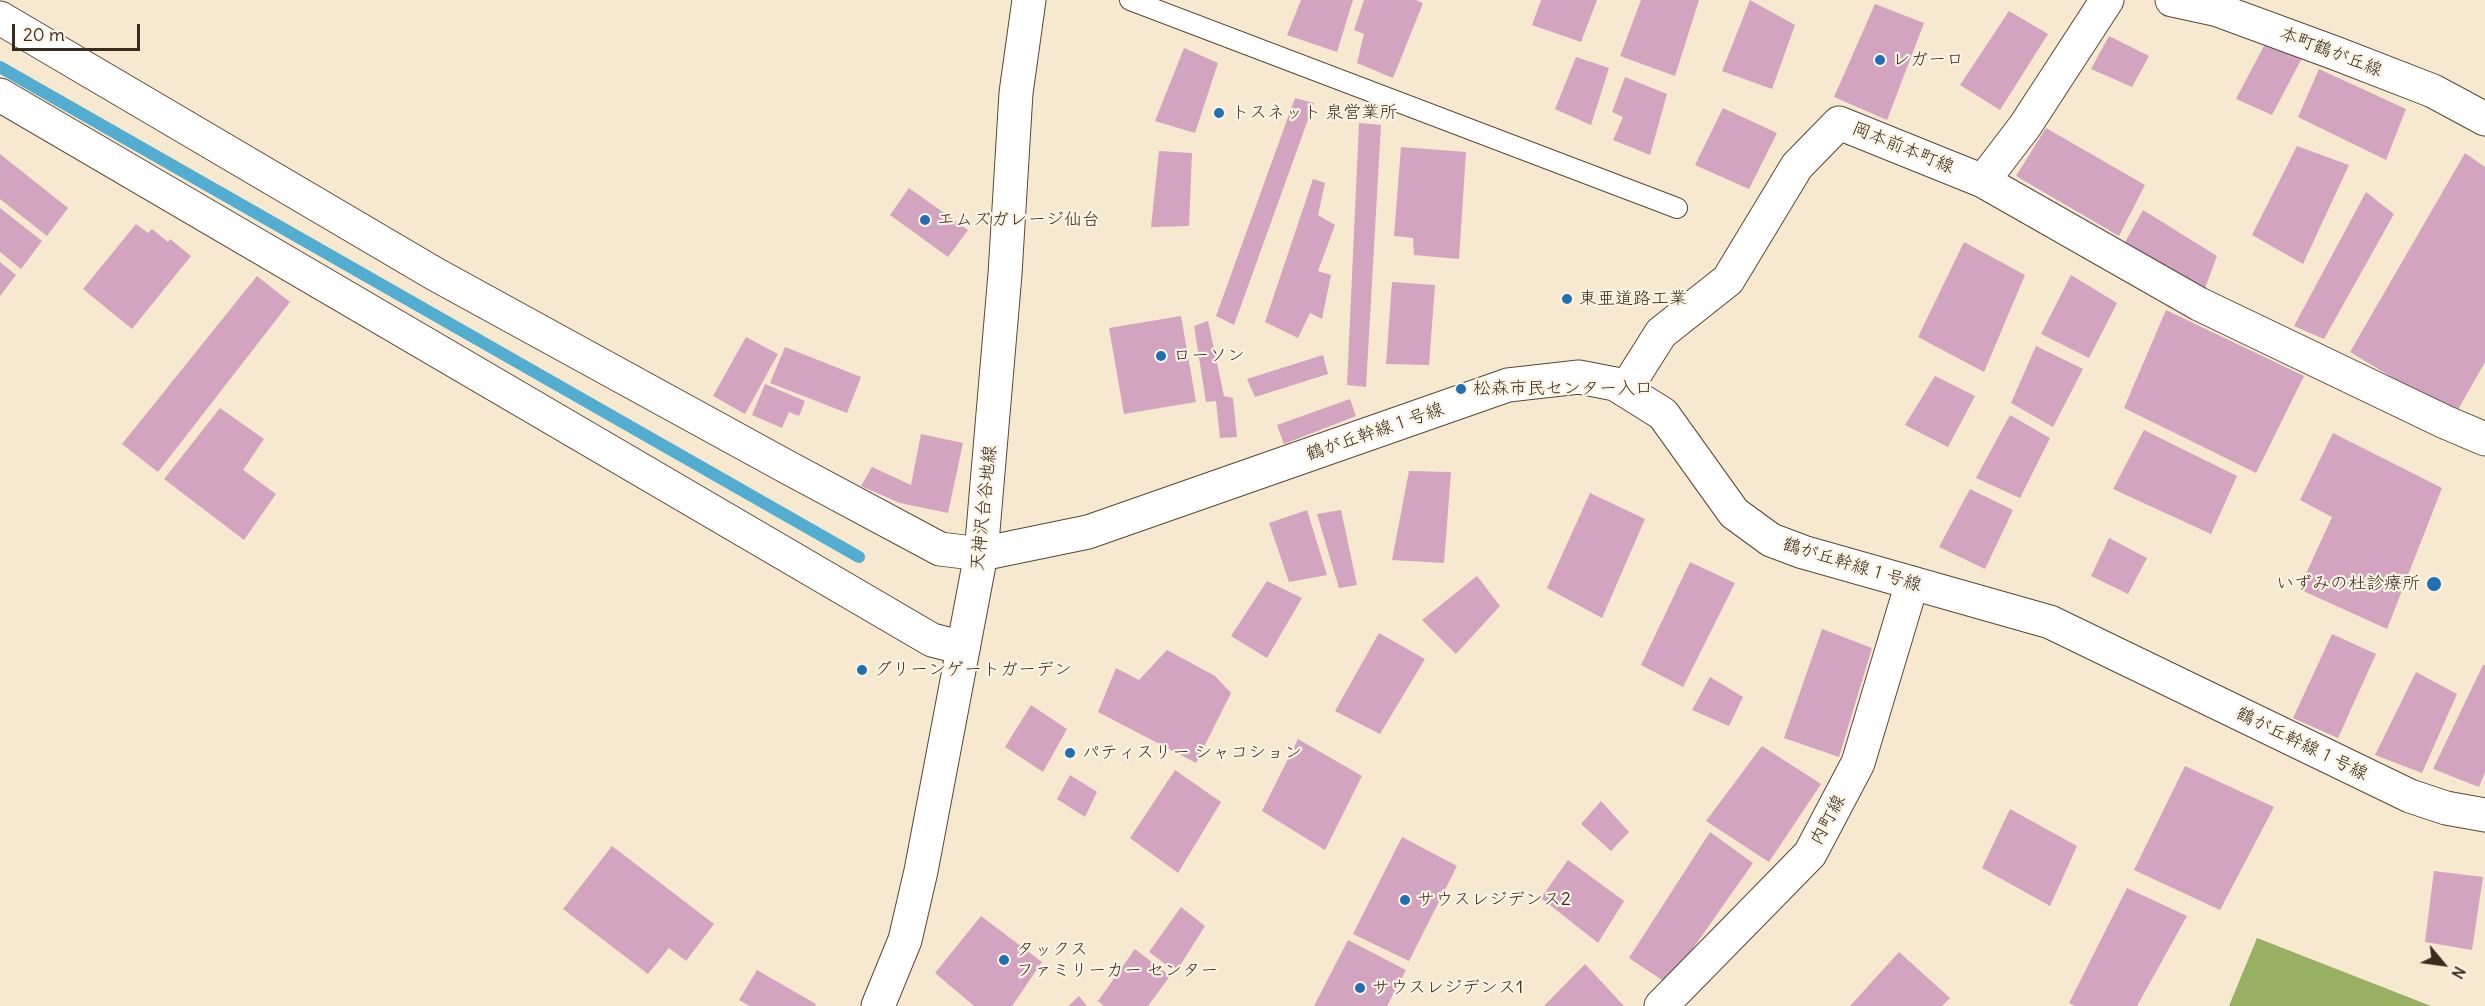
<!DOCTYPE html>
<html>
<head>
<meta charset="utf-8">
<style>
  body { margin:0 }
  #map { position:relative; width:2485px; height:1006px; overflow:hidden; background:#f7e9d0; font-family:Delius,sans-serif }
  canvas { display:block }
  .north { position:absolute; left:2413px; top:934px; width:60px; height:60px; -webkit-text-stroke:4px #fcf5e5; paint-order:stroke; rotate:119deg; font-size:16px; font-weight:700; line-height:24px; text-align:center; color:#3b2a1e }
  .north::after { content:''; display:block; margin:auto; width:21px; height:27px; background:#3b2a1e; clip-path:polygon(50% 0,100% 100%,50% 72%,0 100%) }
  .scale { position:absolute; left:12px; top:24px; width:128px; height:27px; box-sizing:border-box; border:3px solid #3b2a1e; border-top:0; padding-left:8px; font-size:18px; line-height:21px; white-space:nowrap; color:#3b2a1e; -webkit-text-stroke:4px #fcf5e5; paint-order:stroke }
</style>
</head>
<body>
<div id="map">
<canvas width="2485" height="1006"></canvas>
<div class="north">N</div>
<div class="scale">20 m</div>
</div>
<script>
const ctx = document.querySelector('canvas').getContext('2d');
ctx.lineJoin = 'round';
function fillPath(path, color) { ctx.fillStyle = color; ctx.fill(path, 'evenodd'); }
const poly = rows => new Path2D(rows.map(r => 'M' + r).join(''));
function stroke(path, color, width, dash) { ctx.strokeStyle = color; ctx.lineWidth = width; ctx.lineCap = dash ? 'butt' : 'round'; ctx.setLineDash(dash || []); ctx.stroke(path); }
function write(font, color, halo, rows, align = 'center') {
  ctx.font = font + ' Delius,"Klee One",sans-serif'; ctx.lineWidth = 4.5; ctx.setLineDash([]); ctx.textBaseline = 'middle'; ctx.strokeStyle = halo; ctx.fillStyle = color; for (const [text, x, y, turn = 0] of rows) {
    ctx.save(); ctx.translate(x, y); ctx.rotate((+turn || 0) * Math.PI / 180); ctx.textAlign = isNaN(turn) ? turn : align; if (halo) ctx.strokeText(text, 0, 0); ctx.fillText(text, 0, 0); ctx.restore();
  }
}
fillPath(poly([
  [2257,938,2431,1006,2229,1006]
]), '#97b061');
stroke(poly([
  [0,67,859,557]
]), '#52add0', 12);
fillPath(poly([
  [1301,0,1353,0,1337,52,1287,35],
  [1364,0,1416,0,1423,3,1393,78,1357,63,1364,34,1354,30],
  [1541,0,1597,0,1581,42,1532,25],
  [1641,0,1699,0,1675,76,1620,56],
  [1750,0,1795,25,1772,89,1722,71],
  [1875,4,1924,23,1887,120,1834,97],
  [2009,11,2048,34,2000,110,1960,85],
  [2109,36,2149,56,2132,87,2091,69],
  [2266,42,2302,58,2272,115,2236,99],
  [1184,48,1218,63,1195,133,1155,121],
  [1576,57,1609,68,1591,125,1555,109],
  [2319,69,2406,109,2386,160,2298,117],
  [1625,77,1667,94,1650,155,1613,140,1623,117,1612,112],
  [1295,98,1314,103,1234,325,1216,316],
  [1723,108,1777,133,1749,189,1695,165],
  [1359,123,1381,125,1366,387,1347,385],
  [2046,128,2145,185,2119,236,2016,176],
  [2297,146,2349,165,2303,264,2252,235],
  [1401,147,1466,152,1459,259,1414,255,1413,238,1394,236],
  [1159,151,1192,153,1189,226,1151,227],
  [2465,153,2485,167,2485,362,2455,415,2350,352],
  [0,154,68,208,47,236,0,199],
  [1313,179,1325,183,1318,215,1335,225,1318,271,1331,275,1322,319,1310,313,1298,338,1265,322],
  [909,188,968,230,948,257,890,215],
  [2366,192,2394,214,2324,339,2294,326],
  [0,208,42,241,21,269,0,252],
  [2143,210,2217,256,2204,291,2124,244],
  [136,224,148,233,152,229,168,242,170,239,191,256,132,329,83,289],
  [1964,242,2025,275,1984,372,1918,337],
  [0,262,16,275,0,296],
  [2071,275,2117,303,2089,358,2041,334],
  [257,276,290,302,158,472,122,444],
  [1392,282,1435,285,1429,365,1386,364],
  [2166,310,2304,376,2256,473,2124,408],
  [1181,316,1196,402,1124,414,1109,328],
  [1208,321,1224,396,1233,398,1237,437,1220,438,1216,401,1206,402,1194,326],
  [746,337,778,354,745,414,713,396],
  [2036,346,2083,369,2053,427,2011,403],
  [785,347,861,377,847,413,770,383],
  [1323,355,1328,374,1255,397,1247,379],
  [1935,376,1975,396,1948,447,1905,425],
  [765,384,805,401,799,416,789,412,782,428,752,415],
  [1350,399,1356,416,1284,444,1277,425],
  [220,408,264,439,243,470,276,494,244,540,164,479],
  [2010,415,2050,438,2020,498,1976,478],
  [2144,430,2237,476,2211,534,2113,489],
  [2333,433,2442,488,2387,629,2299,589,2332,517,2300,500],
  [921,434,963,443,948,513,900,503,861,486,872,467,911,485],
  [1409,471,1451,472,1444,563,1392,560],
  [1970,489,2013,510,1985,569,1939,547],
  [1590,493,1645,519,1602,618,1547,588],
  [1307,510,1327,575,1289,582,1269,523],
  [1341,510,1357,585,1339,588,1317,514],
  [2109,538,2147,558,2128,594,2091,576],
  [1690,562,1735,583,1683,687,1641,665],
  [1477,576,1500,606,1456,654,1422,620],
  [1267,581,1302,598,1267,658,1231,636],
  [1822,629,1872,648,1839,757,1784,738],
  [1379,633,1425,659,1380,734,1335,711],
  [2332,634,2376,654,2338,738,2293,718],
  [1167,650,1215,676,1231,693,1196,763,1098,712,1116,668,1139,680],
  [2483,665,2485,665,2485,772,2479,787,2433,769],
  [2416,672,2457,694,2422,773,2375,755],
  [1710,677,1743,697,1729,726,1692,710],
  [1031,705,1067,729,1043,772,1005,747],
  [1298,739,1362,776,1325,850,1262,811],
  [1762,746,1821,784,1769,862,1706,821],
  [2185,766,2274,807,2220,910,2134,870],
  [1175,770,1221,802,1178,873,1130,838],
  [1070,775,1097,792,1085,817,1057,799],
  [1601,801,1629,832,1611,851,1581,824],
  [2010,809,2077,846,2050,906,1982,868],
  [1710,832,1753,863,1668,984,1629,958],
  [1402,837,1457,866,1409,961,1353,934],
  [612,846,714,924,686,961,669,948,648,974,563,909],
  [1568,860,1624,901,1598,943,1541,898],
  [2434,871,2483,877,2472,950,2425,942],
  [2127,888,2187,916,2137,1006,2075,1006,2069,1003],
  [1181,907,1205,926,1176,972,1149,952],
  [981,916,1042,962,1012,1006,974,1006,935,973],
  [1348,940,1406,970,1387,1006,1314,1006],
  [1135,949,1170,976,1148,1006,1104,1006,1098,1001],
  [1899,952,1950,998,1942,1006,1850,1006],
  [1585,964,1624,1006,1544,1006],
  [757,970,816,1004,815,1006,750,1006,739,1000],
  [1079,996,1087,1006,1068,1006]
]), '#d3a4c0');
const service = poly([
  [1130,0,1677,208]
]);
const minor = poly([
  [2172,0,2218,10,2335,53,2433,91,2485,119],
  [0,18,435,274,787,467,940,549,981,554],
  [0,95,932,640,963,648],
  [1983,181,2199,304,2445,422,2485,439],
  [1625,390,1661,333,1728,280,1797,166,1839,123,1983,181,2025,126,2107,0],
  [1661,1006,1810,854,1858,763,1912,583]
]);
const tertiary = poly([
  [981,554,1088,532,1508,385,1579,377,1615,384,1663,414,1734,513,1771,540,1803,552,2050,622,2410,796,2446,808,2485,815],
  [878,1006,905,940,921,871,981,554,1005,274,1016,93,1029,0]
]);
stroke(service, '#574739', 22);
stroke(minor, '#574739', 35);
stroke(tertiary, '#574739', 35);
stroke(service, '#fff', 20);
stroke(minor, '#fff', 33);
stroke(tertiary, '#fff', 33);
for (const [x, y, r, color] of [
  [1880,60,6,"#1f6fb2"],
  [1219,113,6,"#1f6fb2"],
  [925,220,6,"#1f6fb2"],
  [1567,299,6,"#1f6fb2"],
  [1161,356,6,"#1f6fb2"],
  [1461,389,6,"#1f6fb2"],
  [2434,584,8,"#1f6fb2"],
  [862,670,6,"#1f6fb2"],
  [1070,753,6,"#1f6fb2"],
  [1405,900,6,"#1f6fb2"],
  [1004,960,6,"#1f6fb2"],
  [1360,988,6,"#1f6fb2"]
]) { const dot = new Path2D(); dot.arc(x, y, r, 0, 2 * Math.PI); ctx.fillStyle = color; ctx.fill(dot); stroke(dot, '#fcf5e5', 2); }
write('18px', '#3b2a1e', '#fcf5e5', [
  ["本町鶴が丘線",2331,52,21],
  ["岡本前本町線",1903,148,22],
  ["鶴が丘幹線１号線",1375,432,-19],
  ["天神沢台谷地線",984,508,-84],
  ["鶴が丘幹線１号線",1852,565,17],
  ["鶴が丘幹線１号線",2302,744,26],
  ["内町線",1828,820,-62]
]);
write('18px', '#3b2a1e', '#fcf5e5', [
  ["レガーロ",1892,60],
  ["トスネット 泉営業所",1231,113],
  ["エムズガレージ仙台",937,220],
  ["東亜道路工業",1579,299],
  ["ローソン",1173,356],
  ["松森市民センター入口",1473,389],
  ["いずみの杜診療所",2420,584,"right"],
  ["グリーンゲートガーデン",874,670],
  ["パティスリー シャコション",1082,753],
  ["サウスレジデンス2",1417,900],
  ["タックス",1016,950],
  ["ファミリーカー センター",1016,971],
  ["サウスレジデンス1",1372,988]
], 'left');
</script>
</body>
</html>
